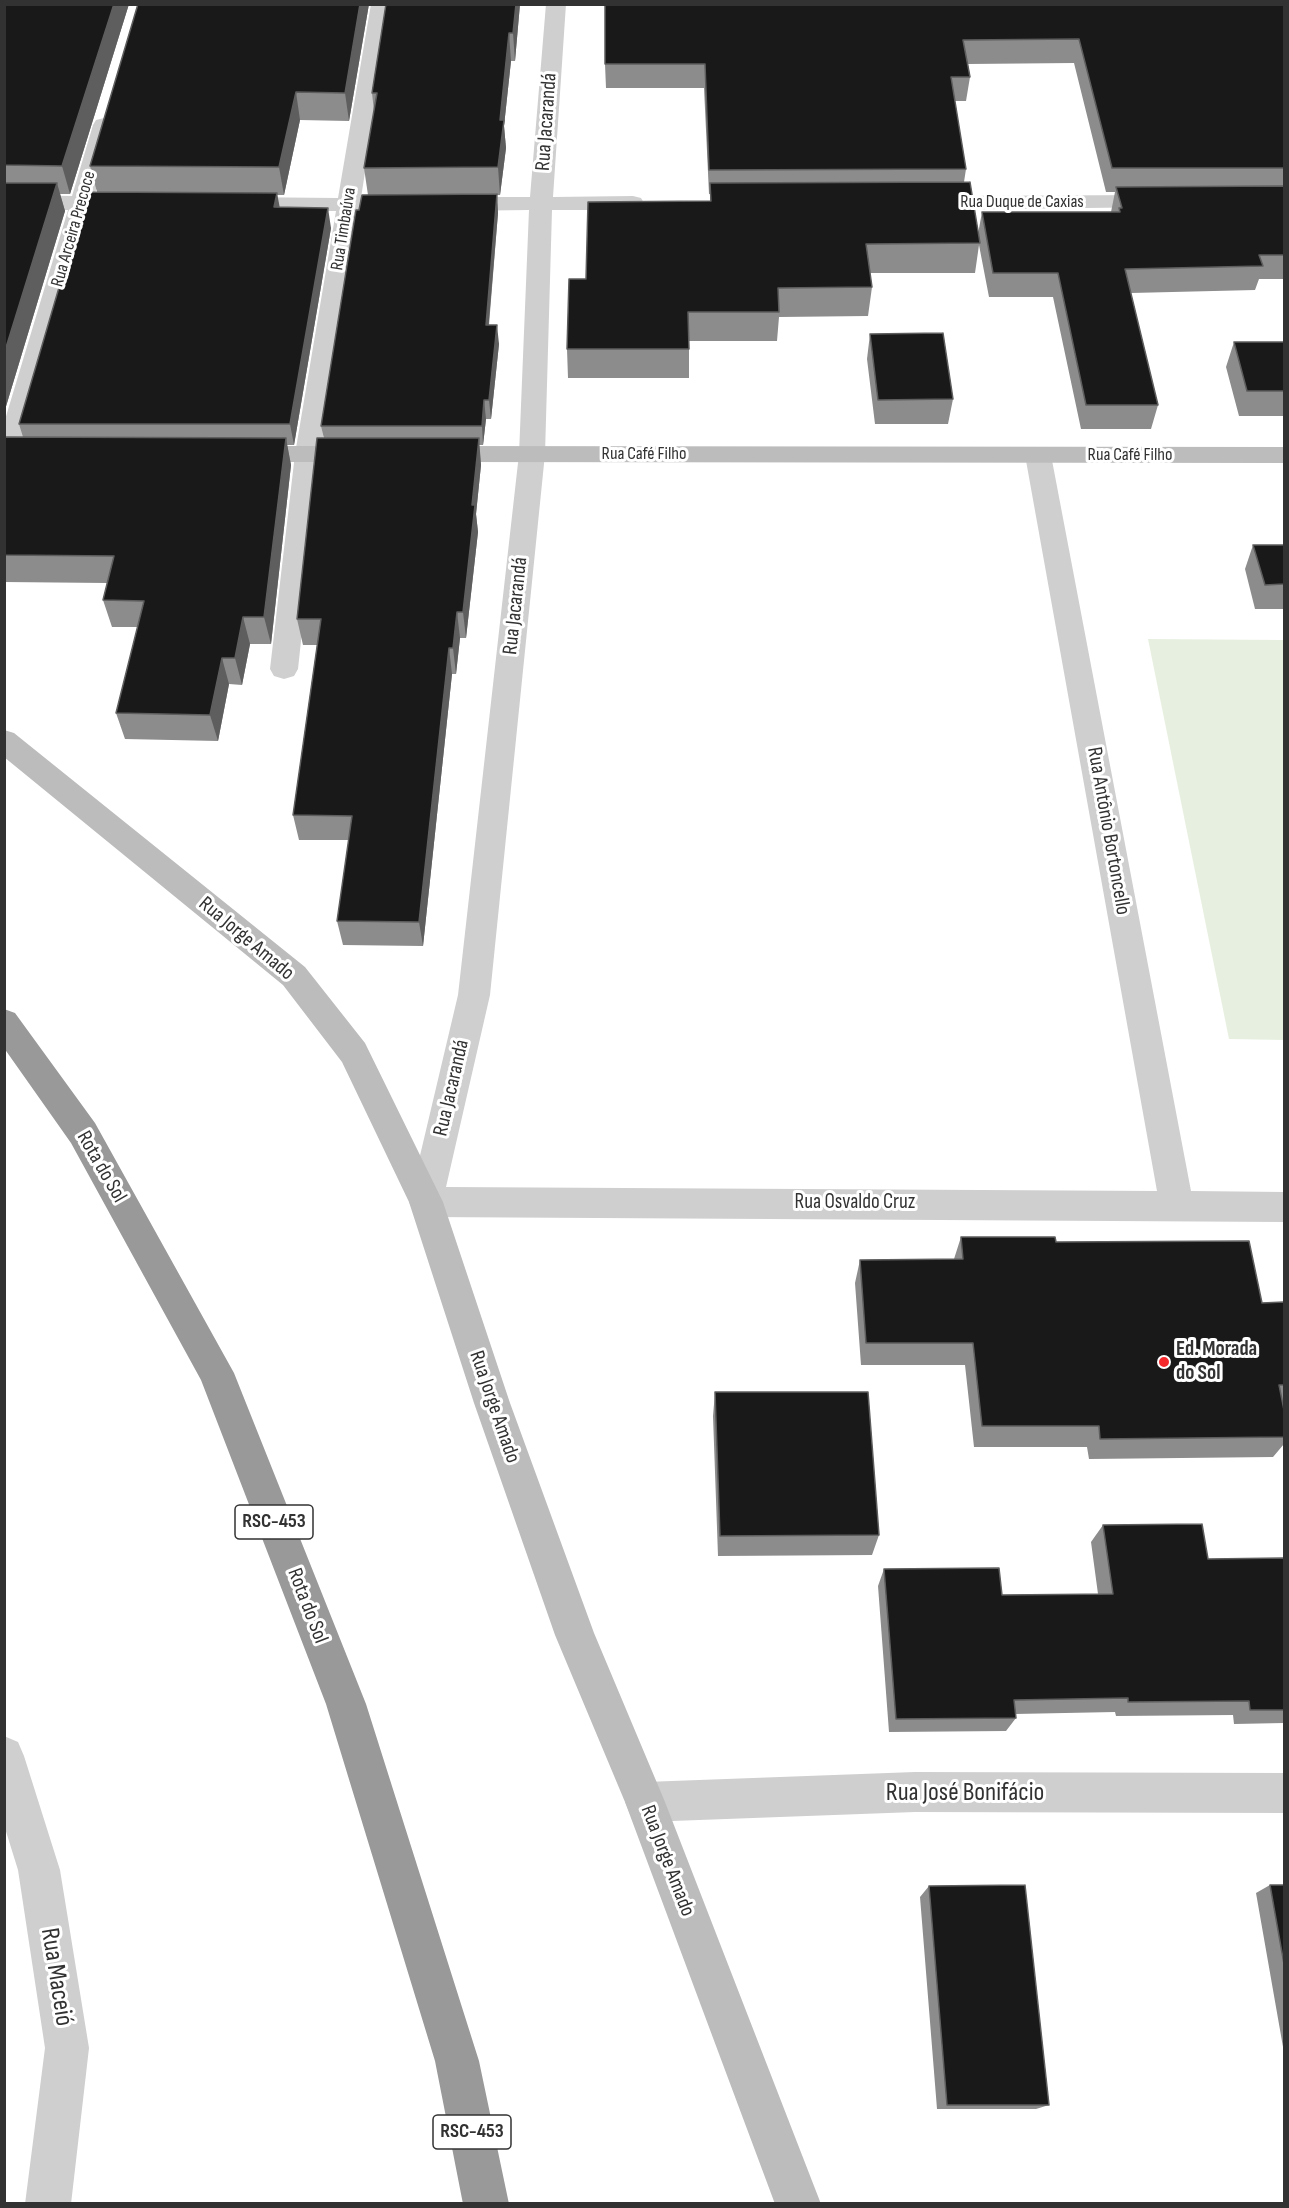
<!DOCTYPE html>
<html>
<head>
<meta charset="utf-8">
<style>
  body { margin:0 }
  #map { position:relative; width:1289px; height:2208px; overflow:hidden; background:#fff; font-family:"Sofia Sans Condensed",sans-serif }
  canvas { display:block }
  .frame { position:absolute; inset:0; border:6px solid #323232; pointer-events:none }
</style>
</head>
<body>
<div id="map">
<canvas width="1289" height="2208"></canvas>
<div class="frame"></div>
</div>
<script>
const ctx = document.querySelector('canvas').getContext('2d');
ctx.lineJoin = 'round';
function fillPath(path, color) { ctx.fillStyle = color; ctx.fill(path, 'evenodd'); }
const poly = rows => new Path2D(rows.map(r => 'M' + r).join(''));
function stroke(path, color, width, dash) { ctx.strokeStyle = color; ctx.lineWidth = width; ctx.lineCap = dash ? 'butt' : 'round'; ctx.setLineDash(dash || []); ctx.stroke(path); }
function write(font, color, halo, rows, align = 'center') {
  ctx.font = font + ' "Sofia Sans Condensed",sans-serif'; ctx.lineWidth = 6; ctx.setLineDash([]); ctx.textBaseline = 'middle'; ctx.strokeStyle = halo; ctx.fillStyle = color; for (const [text, x, y, turn = 0] of rows) {
    ctx.save(); ctx.translate(x, y); ctx.rotate((+turn || 0) * Math.PI / 180); ctx.textAlign = isNaN(turn) ? turn : align; if (halo) ctx.strokeText(text, 0, 0); ctx.fillText(text, 0, 0); ctx.restore();
  }
}
fillPath(poly([
  [1148,639,1284,640,1284,1040,1229,1039]
]), '#e7f0e0');
fillPath(poly([
  [371,4,391,4,361,198,405,198,413,200,416,205,413,210,405,212,359,212,321,454,298,669,294,676,284,679,274,676,270,669,295,454,336,211,234,211,226,209,223,204,226,199,234,197,338,198,371,4],
  [546,4,566,4,553,197,633,196,641,198,644,203,641,208,633,210,552,210,545,454,490,995,446,1187,1157,1191,1025,455,1029,449,1038,447,1047,449,1051,455,1191,1191,1284,1192,1284,1222,426,1217,414,1213,409,1202,458,995,519,454,529,210,453,211,445,209,442,204,445,199,453,197,530,197,546,4],
  [104,118,112,120,115,125,94,197,129,197,137,199,140,204,137,209,129,211,91,210,21,454,17,460,4,461,4,423,68,210,4,209,4,195,72,196,93,125,96,120,104,118],
  [1158,195,1166,197,1169,202,1166,207,927,210,919,208,916,203,919,198,927,196,1158,195],
  [4,1736,18,1742,24,1756,60,1870,89,2048,71,2204,25,2204,45,2048,18,1870,4,1825,4,1736],
  [915,1772,1284,1773,1284,1813,915,1812,645,1822,631,1816,625,1802,631,1788,645,1782,915,1772]
]), '#cfcfcf');
fillPath(poly([
  [245,446,359,446,368,448,372,454,368,460,359,462,245,462,236,460,232,454,236,448,245,446],
  [434,446,1284,447,1284,463,434,462,425,460,421,454,425,448,434,446],
  [4,730,14,733,305,967,365,1043,443,1202,510,1403,594,1633,665,1802,821,2204,775,2204,625,1802,555,1635,474,1403,409,1202,342,1062,283,985,4,757,4,730]
]), '#bcbcbc');
fillPath(poly([
  [4,1009,15,1013,95,1123,234,1373,366,1704,479,2061,509,2204,463,2204,435,2061,326,1704,201,1380,71,1143,4,1048,4,1009]
]), '#999');
fillPath(poly([
  [4,4,129,4,70,194,60,194,65,211,4,413],
  [369,4,349,121,300,120,284,195,277,195,279,207,331,228,294,445,287,445,291,465,271,644,250,644,242,685,229,684,218,741,125,739,116,713,138,627,112,627,103,600,107,583,4,582,4,437,23,437,19,424,97,192,90,166],
  [386,4,520,4,515,61,511,61,504,126,506,148,500,195,497,195,498,213,489,325,499,344,491,419,486,419,483,445,479,445,481,465,476,514,478,532,466,638,460,638,456,674,452,674,423,946,343,945,337,921,349,840,299,840,293,815,317,645,303,645,297,619,324,438,321,426,359,210,368,195,364,168,374,111,372,93],
  [1284,4,1284,279,1259,279,1255,290,1131,293,1158,405,1151,429,1081,429,1053,297,989,297,979,245,975,273,870,273,872,287,868,316,779,317,777,341,689,341,689,378,568,378,567,349,586,279,710,201,710,194,709,194,704,88,606,88,605,64],
  [1074,63,1106,192,1115,192,1111,212,982,212,978,234,964,182,966,169,954,101,966,101,970,77,968,64],
  [870,334,953,399,948,424,875,424,867,359],
  [1234,342,1284,342,1284,416,1239,416,1226,367],
  [1253,545,1284,545,1284,609,1255,609,1245,569],
  [961,1237,1056,1242,1262,1303,1284,1302,1284,1444,1273,1457,1089,1459,1087,1447,974,1447,965,1365,861,1365,855,1283,860,1260,954,1259],
  [715,1392,879,1535,872,1555,718,1556,713,1416],
  [1103,1525,1208,1559,1284,1558,1284,1723,1234,1724,1233,1715,1116,1716,1115,1712,1015,1714,1016,1718,1006,1731,889,1732,878,1586,884,1569,1002,1595,1098,1594,1091,1542],
  [1270,1885,1284,1885,1284,2047,1283,2047,1256,1893],
  [929,1886,1049,2105,1036,2109,937,2109,920,1897]
]), '#8c8c8c');
fillPath(poly([
  [114,4,129,4,70,194,62,166],
  [360,4,369,4,349,121,345,93],
  [516,4,520,4,515,61,513,33],
  [509,33,511,61,504,126,506,148,500,195,498,167,500,120],
  [296,92,300,120,284,195,279,167],
  [57,183,65,211,4,413,4,354],
  [277,193,281,214,274,207],
  [497,194,498,213,487,344,486,325],
  [328,208,331,228,294,445,290,424],
  [497,325,499,344,491,419,489,400],
  [484,400,486,419,483,445,482,426],
  [286,438,291,465,271,644,264,617],
  [479,438,481,465,476,514,478,532,466,638,463,612,472,505],
  [457,612,460,638,456,674,453,648],
  [243,617,250,644,242,685,235,658],
  [449,648,452,674,423,946,419,922],
  [222,658,229,684,218,741,210,715]
]), '#5e5e5e');
const building = poly([
  [4,4,114,4,62,166,4,165,4,4],
  [138,4,360,4,345,93,296,92,279,167,90,166,138,4],
  [386,4,516,4,513,33,509,33,500,120,504,120,498,167,364,168,377,93,372,93,386,4],
  [605,4,1284,4,1284,168,1112,168,1079,39,963,40,970,77,951,77,966,169,709,170,705,64,605,64,605,4],
  [970,182,980,243,866,244,872,287,778,288,779,312,688,312,689,349,567,349,569,279,586,279,588,202,711,201,710,183,970,182],
  [4,183,57,183,4,354,4,183],
  [1284,186,1284,255,1259,255,1263,266,1125,269,1158,405,1086,405,1058,273,993,273,982,212,1120,212,1119,208,1122,208,1116,187,1284,186],
  [87,192,277,193,274,207,328,208,290,424,19,424,87,192],
  [497,194,486,325,497,325,489,400,484,400,482,426,321,426,356,210,359,210,362,195,497,194],
  [943,333,953,399,878,400,870,334,943,333],
  [1234,342,1284,342,1284,391,1247,391,1234,342],
  [4,437,286,438,264,617,243,617,235,658,222,658,210,715,116,713,144,601,103,600,114,556,4,555,4,437],
  [317,438,479,438,472,505,475,505,463,612,457,612,453,648,449,648,419,922,337,921,352,816,293,815,321,619,297,619,317,438],
  [1253,545,1284,545,1284,584,1265,585,1253,545],
  [961,1237,1055,1237,1056,1242,1249,1241,1262,1303,1284,1302,1284,1385,1279,1385,1284,1410,1284,1437,1100,1439,1099,1426,982,1426,973,1343,866,1343,860,1260,963,1259,961,1237],
  [715,1392,868,1392,879,1535,720,1536,715,1392],
  [1202,1524,1208,1559,1284,1558,1284,1710,1250,1710,1249,1701,1128,1702,1128,1698,1014,1700,1016,1718,896,1719,884,1569,999,1568,1002,1595,1113,1594,1103,1525,1202,1524],
  [1025,1885,1049,2105,947,2105,929,1886,1025,1885],
  [1270,1885,1284,1885,1284,1964,1270,1885]
]);
fillPath(building, '#191919');
stroke(building, '#5e5e5e', 1.5);
for (const [x, y, r, color] of [
  [1164,1362,6,"#f5282c"]
]) { const dot = new Path2D(); dot.arc(x, y, r, 0, 2 * Math.PI); ctx.fillStyle = color; ctx.fill(dot); stroke(dot, '#fff', 2); }
write('18px', '#323232', '#fff', [
  ["Rua Duque de Caxias",1022,202],
  ["Rua Arceira Precoce",74,229,-74],
  ["Rua Timbaúva",344,229,-81],
  ["Rua Café Filho",644,454],
  ["Rua Café Filho",1130,455]
]);
for (const [x, y, w] of [
  [274,1522,78],
  [472,2132,78]
]) { const box = new Path2D(); box.roundRect(x - w / 2, y - 17, w, 34, 4.5); ctx.fillStyle = '#fff'; ctx.fill(box); stroke(box, '#323232', 1.5); }
write('bold 20px', '#323232', null, [
  ["RSC-453",274,1522],
  ["RSC-453",472,2132]
]);
write('21px', '#323232', '#fff', [
  ["Rua Jacarandá",547,122,-86],
  ["Rua Jacarandá",516,606,-84],
  ["Rua Antônio Bortoncello",1108,831,80],
  ["Rua Jorge Amado",246,939,40],
  ["Rua Jacarandá",452,1088,-77],
  ["Rota do Sol",101,1167,60],
  ["Rua Osvaldo Cruz",855,1203],
  ["Rua Jorge Amado",494,1407,71],
  ["Rota do Sol",307,1606,69],
  ["Rua Jorge Amado",667,1861,69]
]);
write('bold 21px', '#323232', '#fff', [
  ["Ed. Morada",1176,1350],
  ["do Sol",1176,1374]
], 'left');
write('26px', '#323232', '#fff', [
  ["Rua José Bonifácio",965,1793],
  ["Rua Maceió",56,1977,81]
]);
</script>
</body>
</html>
